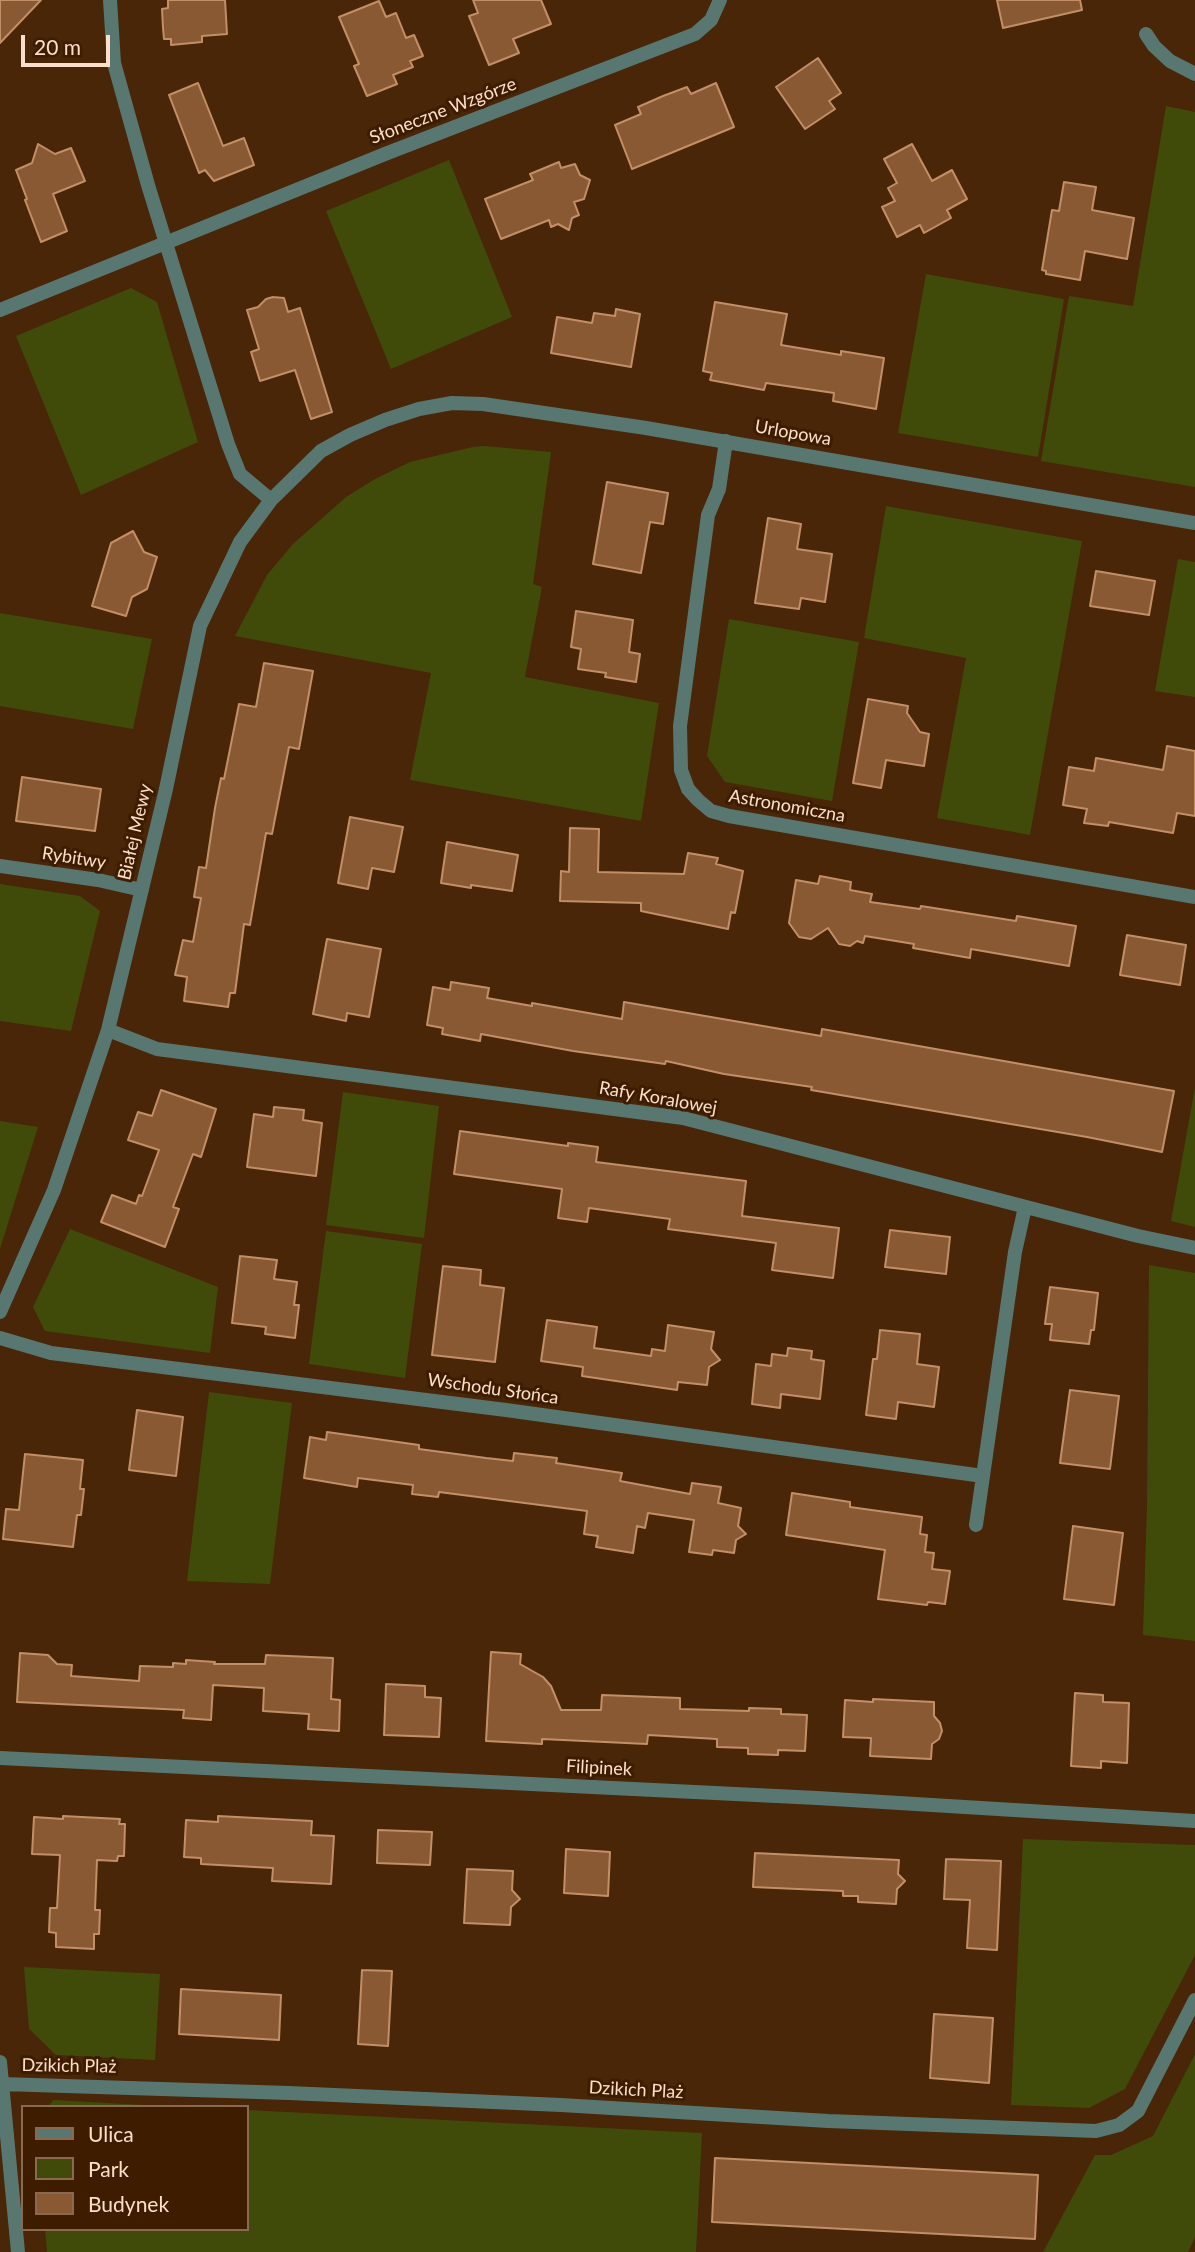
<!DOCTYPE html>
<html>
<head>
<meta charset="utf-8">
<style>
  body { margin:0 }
  #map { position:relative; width:1195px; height:2252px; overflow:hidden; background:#482607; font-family:Lato,sans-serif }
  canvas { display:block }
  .legend { position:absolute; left:21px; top:2105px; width:228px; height:126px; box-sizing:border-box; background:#3d1c00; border:2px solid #896a51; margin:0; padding:9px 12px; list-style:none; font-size:21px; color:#fbdfca }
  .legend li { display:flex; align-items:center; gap:14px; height:35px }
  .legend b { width:35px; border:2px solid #896a51 }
  .scale { position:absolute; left:21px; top:35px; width:89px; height:32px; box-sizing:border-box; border:4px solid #fbdfca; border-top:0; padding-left:9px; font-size:21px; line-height:24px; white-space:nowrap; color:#fbdfca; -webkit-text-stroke:5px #3d1c00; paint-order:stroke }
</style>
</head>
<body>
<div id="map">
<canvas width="1195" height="2252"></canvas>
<ul class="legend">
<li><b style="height:9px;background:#587770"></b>Ulica</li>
<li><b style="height:19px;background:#404b0a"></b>Park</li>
<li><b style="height:19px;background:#885932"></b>Budynek</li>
</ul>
<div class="scale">20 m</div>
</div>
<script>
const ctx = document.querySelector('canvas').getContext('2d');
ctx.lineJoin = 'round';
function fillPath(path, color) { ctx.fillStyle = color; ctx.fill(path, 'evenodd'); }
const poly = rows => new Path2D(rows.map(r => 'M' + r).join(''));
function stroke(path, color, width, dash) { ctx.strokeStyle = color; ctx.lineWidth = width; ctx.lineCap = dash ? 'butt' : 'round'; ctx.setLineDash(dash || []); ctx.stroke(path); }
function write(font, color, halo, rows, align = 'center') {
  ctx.font = font + ' Lato,sans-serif'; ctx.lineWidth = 6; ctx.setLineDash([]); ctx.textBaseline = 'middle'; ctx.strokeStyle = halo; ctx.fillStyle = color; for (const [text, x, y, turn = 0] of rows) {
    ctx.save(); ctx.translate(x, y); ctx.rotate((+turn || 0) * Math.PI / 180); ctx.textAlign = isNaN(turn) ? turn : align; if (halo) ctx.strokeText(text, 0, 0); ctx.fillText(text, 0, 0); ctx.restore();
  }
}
fillPath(poly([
  [1166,106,1195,112,1195,487,1041,461,1069,296,1133,306],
  [449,160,512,317,391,369,326,211],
  [926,274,1064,299,1038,457,898,433],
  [131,288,157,302,198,442,81,495,16,336],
  [484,446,551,452,533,584,542,587,525,677,659,703,641,821,410,780,431,673,235,636,267,575,293,544,346,497,375,479,410,462,473,447],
  [886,506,1082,541,1030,835,937,818,966,658,864,638],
  [1178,559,1195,562,1195,697,1155,691],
  [0,613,152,639,133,729,0,706],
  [729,619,859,642,832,801,725,782,707,756],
  [0,884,80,896,100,911,71,1031,0,1021],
  [1195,1087,1195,1227,1171,1221],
  [343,1092,439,1106,424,1238,326,1225],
  [0,1121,38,1127,0,1249],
  [70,1229,218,1287,210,1353,45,1331,33,1307],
  [326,1231,422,1244,405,1378,309,1364],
  [1149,1265,1195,1273,1195,1641,1143,1635,1147,1506],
  [209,1392,292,1403,270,1584,187,1581],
  [1023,1839,1195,1845,1195,1955,1125,2089,1089,2108,1011,2105],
  [24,1967,160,1974,155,2060,56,2055,29,2029],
  [1195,2054,1195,2237,1188,2252,1043,2252,1095,2155,1111,2155,1153,2136],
  [53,2100,181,2107,48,2107],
  [247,2110,702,2133,696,2252,47,2252,45,2229,247,2229]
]), '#404b0a');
const building = poly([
  [0,0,41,0,0,43,0,0],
  [168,0,225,0,227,34,202,36,202,42,171,45,171,39,164,39,163,28,162,9,168,8,168,0],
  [473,0,541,0,551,24,513,39,519,53,489,65,469,16,478,13,473,0],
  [997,0,1080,0,1082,10,1003,28,997,0],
  [379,1,386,17,396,13,406,38,414,35,423,56,410,61,413,67,393,75,397,84,367,96,354,66,359,64,339,17,379,1],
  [818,58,841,93,829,101,835,109,805,129,776,87,818,58],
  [198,83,223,146,244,138,254,165,214,181,205,170,199,173,169,95,198,83],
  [716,83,734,127,632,169,615,125,641,114,638,107,663,96,687,87,691,94,716,83],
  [38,144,55,154,71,148,85,181,53,194,67,231,41,242,25,200,27,199,16,170,32,163,38,144],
  [912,144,932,181,952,170,967,199,947,210,951,218,924,233,920,225,897,237,882,207,895,201,888,188,897,183,884,159,912,144],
  [559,162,561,168,575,164,580,175,590,180,584,199,574,202,579,215,572,218,569,230,558,224,551,227,549,220,501,239,485,199,533,180,530,174,559,162],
  [1064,182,1096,187,1092,210,1134,218,1127,259,1085,251,1080,280,1046,274,1046,271,1042,270,1052,210,1059,211,1064,182],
  [273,297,284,298,288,312,300,308,332,412,311,419,295,370,260,381,251,352,259,349,247,310,258,307,266,299,273,297],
  [715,302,787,314,781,345,841,355,841,351,884,358,876,409,833,401,834,393,766,383,764,390,710,380,712,373,703,371,715,302],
  [616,309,640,314,631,367,551,353,557,317,592,323,594,313,615,316,616,309],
  [607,482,668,493,663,524,650,522,641,573,593,564,607,482],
  [768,518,801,524,797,549,832,554,825,602,801,598,799,609,755,603,768,518],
  [133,531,144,552,157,557,147,589,132,597,126,616,92,606,111,543,133,531],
  [1096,571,1155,581,1149,615,1090,606,1096,571],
  [576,611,633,620,629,652,640,654,636,682,605,677,606,673,578,669,581,649,571,647,576,611],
  [264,663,313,671,299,749,289,747,272,834,266,833,250,925,244,924,235,993,230,993,228,1007,184,1001,187,977,175,975,183,940,193,942,201,898,194,897,199,867,206,868,215,808,221,778,224,779,239,704,256,707,264,663],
  [868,699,908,706,907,713,920,732,929,734,924,766,886,760,881,788,853,783,868,699],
  [1167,746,1195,751,1195,816,1177,813,1173,833,1109,822,1108,826,1084,823,1087,809,1063,805,1069,767,1094,771,1096,758,1163,770,1167,746],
  [22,777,101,789,95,831,16,821,22,777],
  [350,817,403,827,394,872,372,868,368,889,338,883,350,817],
  [570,828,599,829,598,872,684,874,688,853,718,858,716,864,743,871,735,913,731,912,728,929,641,911,641,903,560,901,561,871,569,872,570,828],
  [447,842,518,855,512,891,471,885,471,888,441,883,447,842],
  [820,876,851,882,850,890,872,894,870,902,920,909,921,906,1016,921,1017,916,1076,926,1069,966,971,949,970,958,913,948,914,944,865,936,863,943,857,941,850,946,839,944,828,928,811,939,799,937,789,923,796,880,818,884,820,876],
  [1127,935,1186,945,1180,985,1120,975,1127,935],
  [327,939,381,949,369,1017,347,1013,346,1021,313,1014,327,939],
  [451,982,489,988,487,998,532,1006,532,1003,622,1019,624,1002,821,1036,822,1029,1174,1091,1162,1152,1087,1137,811,1090,812,1087,724,1074,666,1061,665,1064,573,1051,481,1034,480,1041,442,1034,443,1028,427,1025,433,987,450,990,451,982],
  [161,1090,216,1109,201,1157,193,1154,173,1207,179,1209,165,1247,101,1222,112,1195,136,1204,139,1195,142,1196,159,1150,128,1140,138,1112,152,1116,161,1090],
  [274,1107,304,1110,303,1120,322,1123,316,1176,247,1167,254,1114,273,1117,274,1107],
  [460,1131,568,1146,568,1143,598,1147,596,1162,746,1181,742,1216,839,1228,833,1278,772,1270,776,1243,668,1229,670,1219,589,1208,587,1222,558,1218,562,1189,454,1174,460,1131],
  [890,1230,950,1237,946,1274,885,1267,890,1230],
  [240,1256,277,1260,274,1279,297,1282,294,1305,299,1305,295,1338,265,1334,266,1327,232,1323,240,1256],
  [443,1266,481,1270,480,1285,504,1288,495,1362,432,1355,443,1266],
  [1050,1287,1098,1293,1094,1330,1091,1330,1089,1344,1050,1340,1052,1324,1045,1324,1050,1287],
  [547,1320,597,1327,594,1348,651,1356,652,1349,665,1351,668,1325,714,1332,711,1349,720,1360,709,1367,707,1385,678,1382,677,1390,582,1376,583,1367,541,1361,547,1320],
  [880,1330,920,1334,917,1364,939,1367,934,1407,898,1402,896,1419,866,1415,873,1359,877,1359,880,1330],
  [788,1348,812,1351,811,1359,824,1361,820,1399,781,1394,780,1408,752,1404,756,1364,771,1366,772,1354,787,1356,788,1348],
  [1070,1390,1119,1396,1110,1469,1060,1463,1070,1390],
  [137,1410,183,1417,176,1476,129,1470,137,1410],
  [327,1432,419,1445,419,1449,486,1458,513,1461,514,1453,557,1458,556,1463,622,1473,620,1481,690,1494,692,1483,721,1487,718,1503,741,1508,738,1526,746,1534,736,1540,734,1553,713,1550,712,1555,689,1552,694,1520,648,1513,645,1528,637,1526,633,1553,596,1547,598,1536,584,1534,587,1511,439,1492,438,1497,412,1494,413,1485,358,1478,357,1487,304,1478,310,1437,326,1440,327,1432],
  [25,1454,83,1460,80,1489,84,1489,81,1515,77,1515,73,1547,3,1539,6,1509,19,1510,25,1454],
  [792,1493,850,1502,850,1507,922,1517,920,1534,927,1535,925,1552,934,1553,932,1569,950,1571,945,1604,928,1602,927,1605,878,1599,885,1550,786,1535,792,1493],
  [1073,1526,1123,1533,1114,1605,1064,1599,1073,1526],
  [491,1652,521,1654,520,1664,543,1677,551,1686,561,1710,601,1710,602,1695,680,1698,680,1709,749,1711,749,1708,781,1709,781,1714,807,1715,805,1751,778,1750,778,1755,748,1754,748,1748,717,1747,717,1739,648,1735,647,1744,542,1739,542,1744,486,1741,491,1652],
  [20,1653,48,1655,57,1664,72,1665,71,1676,139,1681,140,1666,173,1667,173,1663,186,1664,186,1660,215,1662,214,1664,265,1664,266,1655,333,1658,331,1699,340,1700,339,1731,308,1729,309,1714,263,1711,264,1688,213,1685,211,1720,183,1718,184,1710,17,1702,20,1653],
  [386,1684,425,1686,425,1697,441,1698,439,1737,384,1735,386,1684],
  [1075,1693,1103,1695,1103,1702,1129,1703,1127,1763,1101,1761,1101,1768,1071,1766,1075,1693],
  [873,1699,934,1702,934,1716,940,1723,942,1731,939,1739,932,1744,931,1759,870,1756,871,1738,843,1737,845,1700,873,1702,873,1699],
  [63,1816,120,1819,119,1824,125,1824,124,1856,118,1856,117,1861,97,1860,95,1910,100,1910,99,1934,94,1934,94,1949,56,1947,56,1933,49,1932,50,1908,57,1908,60,1855,32,1854,34,1817,63,1819,63,1816],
  [218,1816,312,1821,311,1835,334,1836,331,1884,272,1881,273,1868,201,1864,201,1858,184,1857,186,1820,218,1822,218,1816],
  [378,1830,432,1832,430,1865,377,1863,378,1830],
  [566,1849,610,1852,608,1896,564,1893,566,1849],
  [755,1853,899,1860,898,1874,905,1881,897,1889,896,1904,858,1902,858,1896,843,1896,843,1891,753,1887,755,1853],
  [946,1859,1001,1861,997,1950,967,1948,970,1900,944,1899,946,1859],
  [467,1869,513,1871,512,1890,520,1899,511,1907,510,1925,464,1923,467,1869],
  [362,1970,392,1971,388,2046,358,2044,362,1970],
  [181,1989,281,1995,279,2040,179,2034,181,1989],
  [934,2014,993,2018,989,2083,930,2078,934,2014],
  [715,2158,1038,2175,1035,2239,712,2222,715,2158]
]);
fillPath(building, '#885932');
stroke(building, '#c28f67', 2);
stroke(poly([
  [110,0,114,63,148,185,228,444,240,474,271,500],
  [1146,34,1154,46,1170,61,1195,74],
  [0,310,385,154,695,34,711,20,720,0],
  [726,441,719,489,708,515,680,726,681,770,688,789,698,800,711,811,729,816,1195,897],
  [0,866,98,880,142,890],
  [108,1030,157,1049,683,1118,1138,1236,1195,1248],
  [0,1312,54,1190,108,1030,166,789,200,626,240,542,271,500,321,451,350,435,385,420,419,409,452,403,483,404,646,428,1195,523],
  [0,1338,51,1353,506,1410,983,1476],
  [976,1525,1015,1252,1025,1207],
  [0,1758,817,1798,1195,1821],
  [0,2062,18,2252],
  [2,2084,289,2093,561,2105,828,2121,1096,2131,1119,2125,1138,2111,1195,2000]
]), '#587770', 14);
write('18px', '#fbdfca', '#3d1c00', [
  ["Słoneczne Wzgórze",443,111,-21],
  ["Urlopowa",793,433,10],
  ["Astronomiczna",787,806,10],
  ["Białej Mewy",135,832,-77],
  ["Rybitwy",74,858,9],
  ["Rafy Koralowej",658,1098,10],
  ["Wschodu Słońca",493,1389,8],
  ["Filipinek",599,1768,3],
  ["Dzikich Plaż",69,2066,1],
  ["Dzikich Plaż",636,2090,3]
]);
</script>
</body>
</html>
